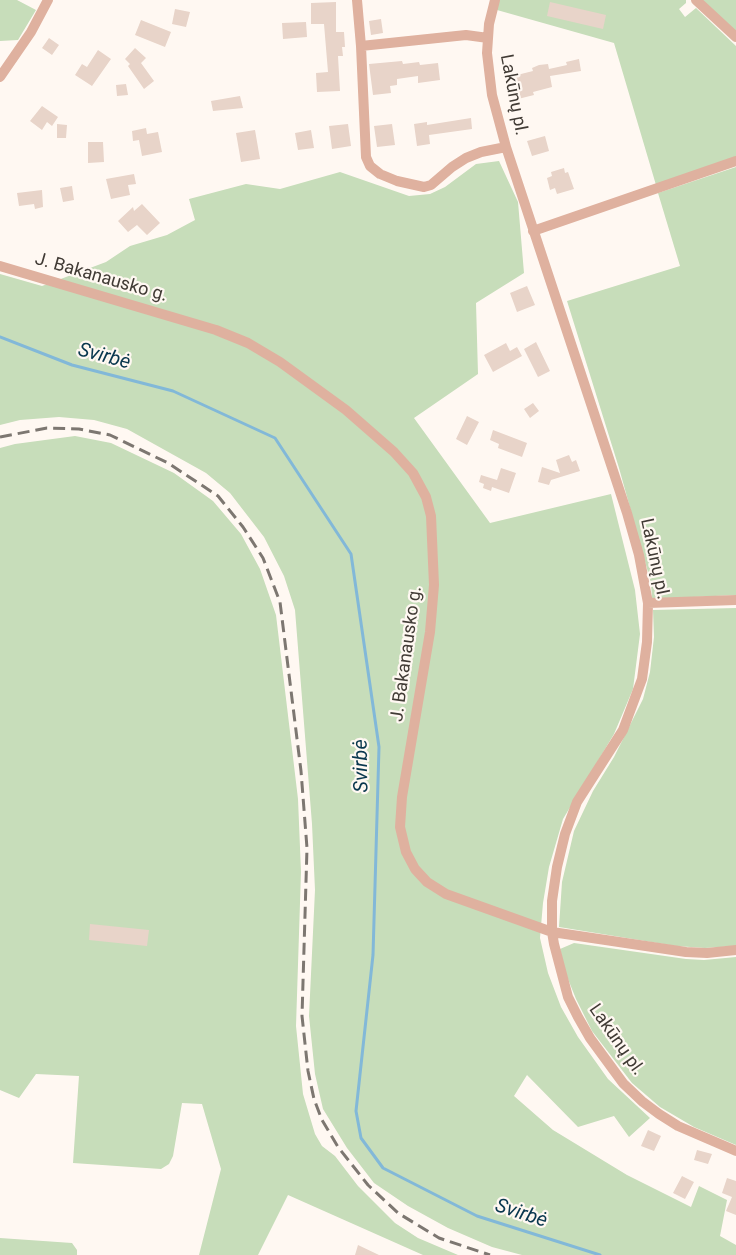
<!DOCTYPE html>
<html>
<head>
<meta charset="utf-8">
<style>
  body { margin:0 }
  canvas { display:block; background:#fff8f2 }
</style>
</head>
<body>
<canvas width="736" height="1255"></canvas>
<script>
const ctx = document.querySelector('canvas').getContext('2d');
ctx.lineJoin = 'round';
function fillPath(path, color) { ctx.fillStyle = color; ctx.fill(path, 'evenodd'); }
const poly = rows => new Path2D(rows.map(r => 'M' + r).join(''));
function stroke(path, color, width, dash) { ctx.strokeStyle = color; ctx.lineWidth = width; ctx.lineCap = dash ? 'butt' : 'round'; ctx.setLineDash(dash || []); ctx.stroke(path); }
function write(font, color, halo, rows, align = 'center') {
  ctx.font = font + ' Roboto,sans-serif'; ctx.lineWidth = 4.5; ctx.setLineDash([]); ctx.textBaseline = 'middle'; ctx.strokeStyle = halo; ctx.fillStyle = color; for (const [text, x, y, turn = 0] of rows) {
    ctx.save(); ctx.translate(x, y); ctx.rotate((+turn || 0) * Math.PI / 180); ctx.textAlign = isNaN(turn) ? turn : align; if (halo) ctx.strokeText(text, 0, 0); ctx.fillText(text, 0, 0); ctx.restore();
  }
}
fillPath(poly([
  [0,0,17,0,36,10,18,40,0,41],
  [499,0,686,0,686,3,679,9,685,17,696,8,736,46,736,157,656,185,614,43,497,10],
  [701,0,736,0,736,32],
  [499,161,518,202,524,273,476,303,478,374,414,418,490,523,611,494,635,590,640,634,633,689,614,734,563,819,549,867,543,903,540,938,548,973,561,1007,578,1037,608,1079,650,1118,629,1137,614,1116,578,1127,527,1075,514,1096,553,1130,627,1175,691,1207,699,1186,727,1200,720,1236,736,1245,736,1255,522,1255,492,1247,448,1228,408,1206,374,1183,347,1148,323,1109,315,1074,309,1016,315,890,312,824,295,610,284,576,264,537,230,493,206,473,127,429,94,420,59,417,20,420,0,425,0,274,42,286,106,262,130,246,167,235,195,220,189,199,246,184,280,189,340,172,409,196,430,194,445,187,476,164],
  [736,167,736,595,652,599,651,583,619,468,567,301,680,266,658,193],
  [75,436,111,443,174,473,213,501,241,534,260,569,276,615,298,799,301,872,296,1026,303,1094,315,1134,322,1146,335,1156,358,1186,395,1223,418,1238,458,1255,423,1255,288,1195,258,1255,199,1255,221,1169,202,1104,182,1103,173,1156,169,1164,161,1169,73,1163,79,1076,36,1074,19,1098,0,1090,0,448,15,444],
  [736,608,736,946,705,948,676,946,559,927,562,882,574,831,593,791,614,757,643,699,650,672,654,637,653,610],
  [574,943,686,959,704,960,736,957,736,1145,694,1127,660,1107,632,1083,592,1031,576,999,566,974,560,949],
  [0,1238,72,1243,77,1250,77,1255,0,1255]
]), '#c7ddba');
stroke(poly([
  [0,337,72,365,173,391,275,438,351,554,379,747,373,955,356,1111,361,1138,383,1168,477,1216,600,1255]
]), '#82b8d8', 3);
fillPath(poly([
  [336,2,336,32,344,32,345,47,342,47,343,56,338,56,340,91,317,92,316,73,328,72,324,24,311,24,311,3],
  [550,2,606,15,603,29,547,16],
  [175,9,190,12,186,27,172,24],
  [381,19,383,33,371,35,369,21],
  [141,20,171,32,165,47,135,35],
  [306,22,307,37,283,39,282,23],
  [49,38,59,45,52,55,42,48],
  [135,48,146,58,141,63,154,81,144,89,128,66,130,64,125,59],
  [98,50,111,59,92,86,75,75,82,64,87,67],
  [579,59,581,71,550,76,552,87,533,92,534,95,518,99,513,76,533,71,532,68,539,65,548,64,549,69,567,65,566,62],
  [402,61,403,64,419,62,420,65,438,63,440,80,418,83,418,76,397,79,397,85,390,86,391,93,373,95,369,64],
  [126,84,128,95,117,96,116,85],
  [240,96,243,108,213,111,211,101],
  [42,106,58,117,52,126,47,122,42,130,30,121],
  [471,118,472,129,429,135,430,144,417,146,414,124,427,122,427,125],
  [57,124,67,125,66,138,57,138],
  [348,124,351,146,332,149,329,126],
  [392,124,395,145,377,147,374,126],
  [146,128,147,134,158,132,162,152,142,156,139,140,133,141,132,131],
  [255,130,260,159,241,162,236,133],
  [311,130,314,148,298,150,295,133],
  [545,136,549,151,532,156,527,141],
  [88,142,103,142,104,162,88,163],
  [564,168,565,173,568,172,574,189,557,194,555,188,550,190,547,178,552,176,551,172],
  [134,174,136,184,128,185,130,195,111,199,106,179],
  [72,186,74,200,63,202,60,188],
  [42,190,43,207,35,209,34,204,19,206,17,193],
  [142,204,160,223,147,235,137,225,128,232,118,221,133,207,134,211],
  [527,286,535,305,517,312,510,293],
  [536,342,550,371,538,377,524,349],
  [506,343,510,351,517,347,522,356,493,372,484,355],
  [533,403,539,411,530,418,524,409],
  [467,416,479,422,467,445,456,439],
  [493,430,527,443,522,457,498,448,499,444,490,440],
  [569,455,572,462,576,460,580,471,551,480,549,485,538,482,542,467,560,473,556,460],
  [501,468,516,473,509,493,492,487,491,491,483,488,484,484,479,482,481,475,497,480],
  [90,924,149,930,147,946,89,940],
  [648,1130,661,1136,654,1151,641,1146],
  [697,1150,712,1154,708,1164,694,1160],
  [682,1176,694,1182,685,1199,673,1193],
  [727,1178,736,1181,736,1215,726,1211,732,1197,722,1193],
  [358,1245,379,1255,355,1255]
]), '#e8d4c9');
stroke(poly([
  [357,0,361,46,366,157,370,166,380,174,397,181,424,187,431,185,452,167,466,158,481,152,506,147],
  [495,0,489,24,487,53,492,95,506,147,627,513,639,555,648,603,647,642,642,679,623,730,577,802,565,834,557,867,552,901,552,932,554,944,568,997,578,1017,590,1038,623,1083,643,1102,659,1114,678,1126,736,1151],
  [696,0,736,37],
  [361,46,466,35,488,38],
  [0,77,31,32,48,0],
  [533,231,736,161],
  [0,266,216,330,248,343,280,362,346,410,394,452,413,473,426,497,431,516,434,585,430,632,402,797,400,827,406,852,415,869,427,882,446,894,552,932,686,952,707,953,736,950],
  [648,603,736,600]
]), '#dfb19f', 10);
stroke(poly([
  [0,437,47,428,79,429,110,435,168,463,218,496,243,527,263,558,280,602,301,771,307,848,302,1016,308,1071,314,1099,322,1120,338,1147,368,1185,398,1213,439,1238,490,1255]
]), '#7d7771', 3, [12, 6]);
write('18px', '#413b35', '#fff8f2', [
  ["Lakūnų pl.",513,95,79],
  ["J. Bakanausko g.",101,278,16],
  ["Lakūnų pl.",654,559,78],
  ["J. Bakanausko g.",407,654,-82],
  ["Lakūnų pl.",616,1040,55]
]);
write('italic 20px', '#09374e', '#fff8f2', [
  ["Svirbė",104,357,15],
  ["Svirbė",362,766,-91],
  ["Svirbė",521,1214,18]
]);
</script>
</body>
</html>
